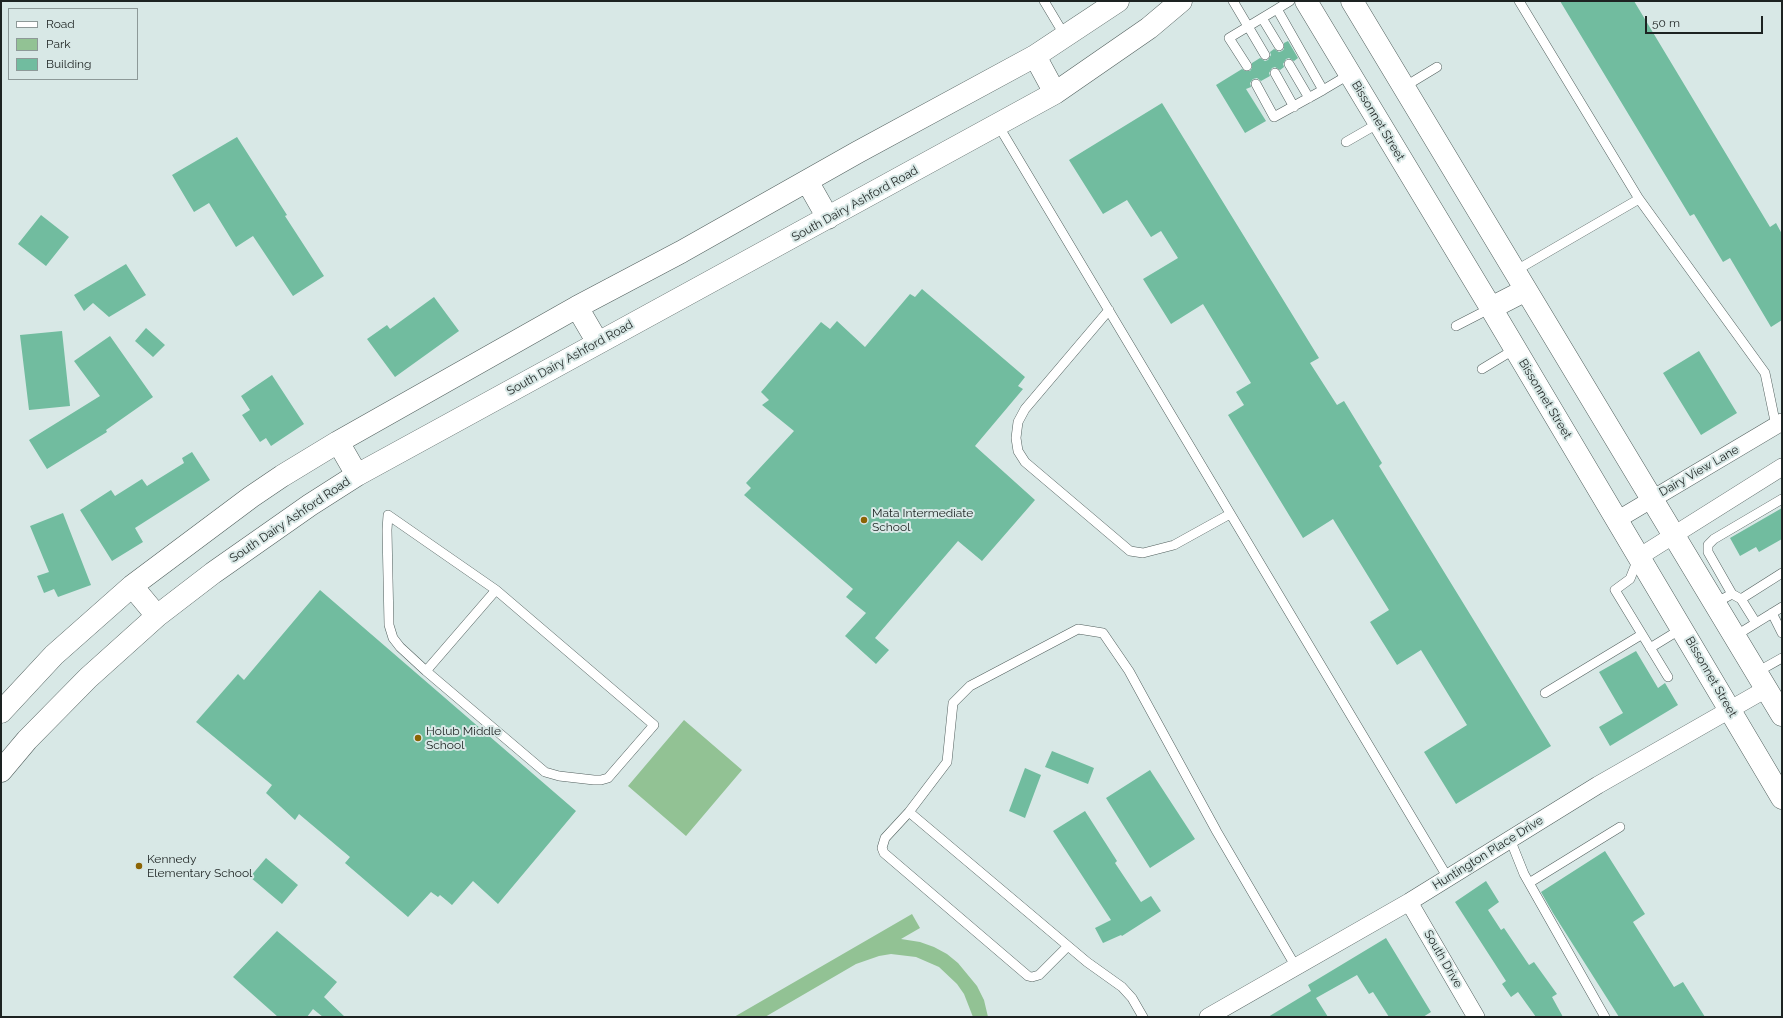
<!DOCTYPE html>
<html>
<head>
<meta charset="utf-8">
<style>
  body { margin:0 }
  #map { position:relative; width:1783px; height:1018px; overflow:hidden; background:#d8e8e6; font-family:Raleway,sans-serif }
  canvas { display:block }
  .frame { position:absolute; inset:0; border:2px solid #1d2322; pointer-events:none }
  .legend { position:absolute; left:8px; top:8px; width:130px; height:72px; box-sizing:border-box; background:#d8e8e6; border:1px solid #8d9998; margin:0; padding:5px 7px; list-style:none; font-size:12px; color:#1d2322 }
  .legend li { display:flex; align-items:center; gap:8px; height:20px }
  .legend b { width:20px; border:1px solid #8d9998 }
  .scale { position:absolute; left:1645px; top:16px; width:118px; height:18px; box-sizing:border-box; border:2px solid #1d2322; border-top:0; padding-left:5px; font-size:12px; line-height:14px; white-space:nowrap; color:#1d2322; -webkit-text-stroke:3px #d8e8e6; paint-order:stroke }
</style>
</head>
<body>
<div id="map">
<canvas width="1783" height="1018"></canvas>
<div class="frame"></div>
<ul class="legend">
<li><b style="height:5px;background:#fff"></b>Road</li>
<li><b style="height:11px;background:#92c294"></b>Park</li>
<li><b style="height:11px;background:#71bc9f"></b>Building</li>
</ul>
<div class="scale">50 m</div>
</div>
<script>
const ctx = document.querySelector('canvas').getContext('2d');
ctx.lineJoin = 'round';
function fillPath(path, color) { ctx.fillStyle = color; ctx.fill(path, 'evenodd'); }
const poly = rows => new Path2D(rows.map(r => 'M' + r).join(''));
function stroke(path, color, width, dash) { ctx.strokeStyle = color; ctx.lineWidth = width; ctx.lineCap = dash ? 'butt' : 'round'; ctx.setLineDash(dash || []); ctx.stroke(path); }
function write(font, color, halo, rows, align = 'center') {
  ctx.font = font + ' Raleway,sans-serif'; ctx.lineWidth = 4; ctx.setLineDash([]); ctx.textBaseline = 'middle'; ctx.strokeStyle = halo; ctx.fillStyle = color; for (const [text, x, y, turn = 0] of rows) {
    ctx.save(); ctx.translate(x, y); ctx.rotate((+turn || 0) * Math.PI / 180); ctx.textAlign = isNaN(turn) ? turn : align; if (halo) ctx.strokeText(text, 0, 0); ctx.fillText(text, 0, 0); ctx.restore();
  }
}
fillPath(poly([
  [684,720,742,770,686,836,628,786],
  [912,914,920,928,901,939,920,942,934,947,947,954,958,963,977,986,984,1000,988,1017,973,1017,964,994,957,984,939,967,916,957,891,954,879,956,856,964,765,1017,734,1017]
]), '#92c294');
fillPath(poly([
  [1560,1,1634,1,1770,227,1776,223,1782,234,1782,320,1771,327,1730,258,1723,262,1694,214,1690,216],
  [1288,41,1298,58,1294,61,1289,58,1286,59,1283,64,1284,67,1280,70,1275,67,1272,68,1269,73,1270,76,1261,81,1257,78,1253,79,1250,83,1251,87,1246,89,1266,121,1245,133,1216,85,1242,69,1245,71,1250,71,1252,68,1252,63,1260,58,1265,61,1268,60,1271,55,1270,52,1274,49,1279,52,1282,51,1284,49,1284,43],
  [1162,103,1319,358,1310,363,1337,405,1344,401,1382,463,1379,466,1551,746,1456,804,1424,752,1467,725,1421,650,1397,665,1370,622,1389,610,1333,519,1303,538,1228,415,1244,405,1236,392,1251,383,1203,304,1171,324,1143,279,1178,258,1161,231,1151,237,1127,200,1103,214,1069,160],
  [237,137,287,215,285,216,324,276,293,296,253,236,236,247,209,203,194,212,172,175],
  [41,215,69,237,46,266,18,244],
  [126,264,146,295,109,317,93,303,84,311,74,295],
  [922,289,1025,377,1018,386,1023,389,975,446,1035,500,982,561,958,541,875,638,889,650,876,664,845,636,866,613,846,597,853,589,744,495,751,488,746,483,794,431,762,405,769,400,761,392,821,322,830,329,837,321,865,347,910,294,915,297],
  [434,297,459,331,395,377,367,339,387,325,390,329],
  [146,328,165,345,153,357,135,341],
  [62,331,70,406,29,410,20,335],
  [110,336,153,397,106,430,107,432,47,469,29,440,100,396,74,361],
  [1699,351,1737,413,1701,435,1663,373],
  [272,375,304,424,271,446,266,438,260,442,242,415,250,410,241,396],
  [192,452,210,480,135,528,143,542,112,561,80,510,111,490,115,496,142,479,147,486,184,463,182,458],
  [1782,508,1782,539,1759,552,1756,547,1740,556,1730,538],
  [63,513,91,585,58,597,54,589,44,593,37,576,49,572,30,526],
  [320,590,576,811,498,904,473,881,452,905,440,895,438,897,431,892,408,917,345,863,350,857,299,814,295,820,266,793,272,785,196,722,238,674,244,680],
  [1636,651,1658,688,1665,683,1678,705,1610,746,1599,727,1623,713,1599,672],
  [1052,751,1094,768,1088,784,1045,767],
  [1025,768,1041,775,1025,818,1009,811],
  [1150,770,1195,839,1150,868,1106,798],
  [1085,811,1117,861,1115,863,1141,902,1151,896,1161,911,1122,936,1121,935,1103,943,1095,928,1111,920,1053,831],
  [1605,851,1645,914,1633,922,1674,987,1683,982,1705,1017,1619,1017,1553,913,1541,892],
  [266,858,298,885,282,904,250,877],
  [1486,881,1499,902,1488,910,1501,930,1504,928,1529,965,1534,962,1557,994,1552,997,1563,1017,1536,1017,1518,992,1511,997,1502,984,1506,981,1455,902],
  [277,931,337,982,324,997,345,1017,323,1017,313,1009,307,1017,278,1017,233,977],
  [1386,938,1431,1012,1423,1017,1389,1017,1373,992,1369,994,1357,975,1316,998,1328,1017,1268,1017,1311,991,1308,985]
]), '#71bc9f');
const lane = poly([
  [1044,1,1065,36],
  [1233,1,1265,55],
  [1290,1,1277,9,1323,90,1350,74],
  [1519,1,1639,199,1765,373,1776,426],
  [1262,18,1279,46],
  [1289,64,1309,98],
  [1247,66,1229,38,1277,9],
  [1275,73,1294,107],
  [1256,84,1274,117,1323,90],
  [1404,87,1437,67],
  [998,125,1448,878],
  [1346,142,1379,123],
  [1515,271,1639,199],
  [1109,310,1025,409,1018,422,1016,438,1018,451,1025,462,1130,551,1143,553,1174,545,1230,514],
  [1456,326,1491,308],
  [1482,369,1515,349],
  [1638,559,1630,579,1615,590,1668,677],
  [496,590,654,725,608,778,601,780,594,780,559,776,545,772,426,671,496,590],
  [1732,594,1708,552,1708,545,1714,539,1782,499],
  [1741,599,1756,623],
  [1715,603,1732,594,1741,599,1782,573],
  [1772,613,1782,633],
  [1735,636,1782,607],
  [1650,648,1681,629],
  [426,671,400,647,393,638,389,625,387,530,388,515,496,590],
  [1757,672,1782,658],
  [1545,693,1641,635],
  [909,812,885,838,882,848,884,853,1028,976,1032,977,1039,975,1068,946],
  [1510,839,1524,874,1605,1017],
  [1529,883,1620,827],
  [1143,1017,1132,998,1122,987,1087,962,909,812,947,762,953,703,970,686,1078,629,1103,633,1129,671,1217,832,1296,967]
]);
const street = poly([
  [1617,520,1782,422],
  [1639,557,1782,467],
  [1409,902,1476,1017],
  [1208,1017,1409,902,1598,785,1766,689]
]);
const secondary = poly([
  [1306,1,1491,308,1782,798],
  [1352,1,1782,715],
  [1035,56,1055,93],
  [807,181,828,218],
  [577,307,598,343],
  [1491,308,1526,290],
  [338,442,357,475],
  [132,586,157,616],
  [1,712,54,655,132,586,251,497,282,476,338,442,577,307,681,252,858,152,1035,56,1118,1],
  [1,771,27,740,88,678,157,616,213,573,310,505,357,475,1055,93,1149,28,1181,1]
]);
stroke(lane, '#515f5d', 10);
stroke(street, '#515f5d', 18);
stroke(secondary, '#515f5d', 23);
stroke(lane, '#fff', 9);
stroke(street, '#fff', 17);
stroke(secondary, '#fff', 22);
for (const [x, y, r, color] of [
  [864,520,4,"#8b6404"],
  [418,738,4,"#8b6404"],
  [139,866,4,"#8b6404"]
]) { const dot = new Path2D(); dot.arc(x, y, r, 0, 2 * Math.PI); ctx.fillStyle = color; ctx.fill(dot); stroke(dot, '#d8e8e6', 1.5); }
write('12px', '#1d2322', '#d8e8e6', [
  ["Bissonnet Street",1378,121,59],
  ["South Dairy Ashford Road",855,204,-29],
  ["South Dairy Ashford Road",570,358,-29],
  ["Bissonnet Street",1545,399,59],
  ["Dairy View Lane",1699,471,-30],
  ["South Dairy Ashford Road",290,520,-34],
  ["Bissonnet Street",1711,677,60],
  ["Huntington Place Drive",1488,853,-32],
  ["South Drive",1443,959,60]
]);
write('12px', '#1d2322', '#d8e8e6', [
  ["Mata Intermediate",872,513],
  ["School",872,527],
  ["Holub Middle",426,731],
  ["School",426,745],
  ["Kennedy",147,859],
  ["Elementary School",147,873]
], 'left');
</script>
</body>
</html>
